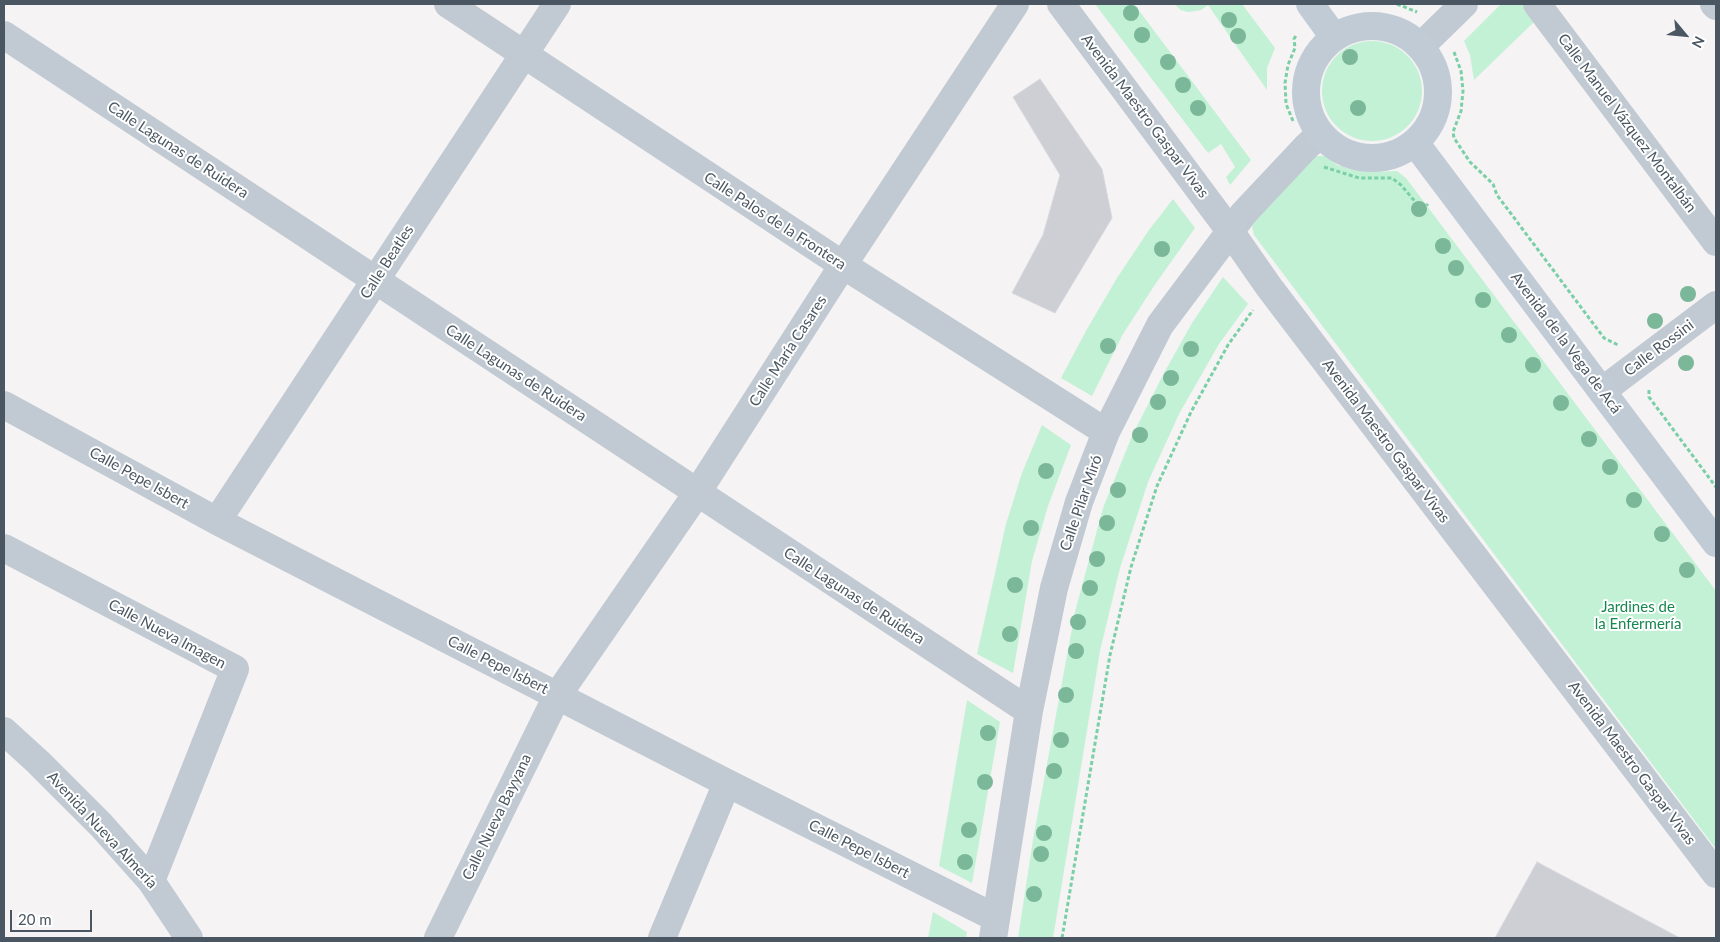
<!DOCTYPE html>
<html>
<head>
<meta charset="utf-8">
<style>
  body { margin:0 }
  #map { position:relative; width:1720px; height:942px; overflow:hidden; background:#f5f3f3; font-family:Lato,sans-serif }
  canvas { display:block }
  .frame { position:absolute; inset:0; border:5px solid #4a5661; pointer-events:none }
  .north { position:absolute; left:1660px; top:10px; width:50px; height:50px; -webkit-text-stroke:4px #fff; paint-order:stroke; rotate:118deg; font-size:14px; font-weight:700; line-height:20px; text-align:center; color:#4a5661 }
  .north::after { content:''; display:block; margin:auto; width:18px; height:22px; background:#4a5661; clip-path:polygon(50% 0,100% 100%,50% 72%,0 100%) }
  .scale { position:absolute; left:10px; top:910px; width:82px; height:22px; box-sizing:border-box; border:2px solid #4a5661; border-top:0; padding-left:6px; font-size:15px; line-height:18px; white-space:nowrap; color:#4a5661; -webkit-text-stroke:4px #fff; paint-order:stroke }
</style>
</head>
<body>
<div id="map">
<canvas width="1720" height="942"></canvas>
<div class="frame"></div>
<div class="north">N</div>
<div class="scale">20 m</div>
</div>
<script>
const ctx = document.querySelector('canvas').getContext('2d');
ctx.lineJoin = 'round';
function fillPath(path, color) { ctx.fillStyle = color; ctx.fill(path, 'evenodd'); }
const poly = rows => new Path2D(rows.map(r => 'M' + r).join(''));
function stroke(path, color, width, dash) { ctx.strokeStyle = color; ctx.lineWidth = width; ctx.lineCap = dash ? 'butt' : 'round'; ctx.setLineDash(dash || []); ctx.stroke(path); }
function write(font, color, halo, rows, align = 'center') {
  ctx.font = font + ' Lato,sans-serif'; ctx.lineWidth = 4; ctx.setLineDash([]); ctx.textBaseline = 'middle'; ctx.strokeStyle = halo; ctx.fillStyle = color; for (const [text, x, y, turn = 0] of rows) {
    ctx.save(); ctx.translate(x, y); ctx.rotate((+turn || 0) * Math.PI / 180); ctx.textAlign = isNaN(turn) ? turn : align; if (halo) ctx.strokeText(text, 0, 0); ctx.fillText(text, 0, 0); ctx.restore();
  }
}
fillPath(poly([
  [1095,4,1134,4,1251,160,1230,185,1226,177,1235,167,1221,144,1208,153],
  [1174,4,1242,4,1275,48,1267,68,1267,90,1208,5,1201,10,1188,12,1181,10],
  [1501,4,1522,4,1535,21,1474,80,1470,55,1464,41],
  '1322 91a50 50 0 1 1 100 0a50 50 0 1 1-100 0Z',
  [1316,156,1326,156,1337,165,1353,170,1372,172,1397,171,1406,178,1716,591,1716,849,1254,235,1252,227,1255,220],
  [1173,199,1195,228,1154,286,1123,334,1092,396,1061,378,1087,329,1117,278,1149,230],
  [1223,277,1248,304,1219,344,1179,414,1148,482,1120,568,1100,651,1053,938,1018,938,1033,840,1075,612,1103,508,1132,436,1164,373,1192,323],
  [1042,425,1071,445,1048,506,1032,561,1013,673,977,654,1006,524,1022,473],
  [967,700,1000,722,972,883,939,866],
  [933,912,967,932,966,938,928,938]
]), '#c3f1d5');
const building = poly([
  [1040,79,1102,169,1112,218,1055,313,1012,293,1043,235,1060,175,1013,97,1040,79],
  [1537,862,1680,938,1495,938,1537,862]
]);
fillPath(building, '#cdcfd5');
stroke(building, '#d7d9de', 1);
stroke(poly([
  [1397,4,1417,12],
  [1454,52,1461,71,1463,91,1461,111,1453,132,1454,138,1470,162,1493,184,1497,195,1604,338,1618,345],
  [1293,121,1286,104,1285,83,1288,65,1295,48,1294,39,1297,34],
  [1324,167,1359,178,1392,178,1401,185,1418,205,1425,207,1428,204],
  [1649,390,1649,397,1716,487],
  [1062,938,1110,655,1131,567,1157,486,1191,412,1228,345,1253,310]
]), '#7ad0a6', 3, [4, 2.5]);
stroke(poly([
  [448,4,843,265,1106,432],
  [1061,4,1230,231,1269,287,1716,874],
  [1537,4,1716,242],
  [1714,4,1716,6],
  [4,35,1029,711],
  [1421,46,1464,4],
  [1602,391,1716,305],
  [4,405,217,521,727,783,996,918],
  [217,521,557,4],
  [4,548,235,669,151,881],
  [4,731,38,762,101,825,151,881,189,938],
  [438,938,557,696,693,499,843,265,1015,4],
  [662,938,727,783],
  [993,938,1029,711,1054,588,1079,502,1106,432,1160,325,1244,213,1306,147,1320,134]
]), '#c1cad2', 28);
stroke(poly([
  [1310,4,1334,37],
  '1306 92a66 66 0 1 1 132 0a66 66 0 1 1-132 0Z',
  [1416,144,1716,543]
]), '#c1cbd6', 28);
ctx.fillStyle = '#7bb799';
for (const [x, y] of [
  [1131,13],
  [1229,20],
  [1142,35],
  [1238,36],
  [1350,57],
  [1168,62],
  [1183,85],
  [1198,108],
  [1358,108],
  [1419,209],
  [1443,246],
  [1162,249],
  [1456,268],
  [1688,294],
  [1483,300],
  [1655,321],
  [1509,335],
  [1108,346],
  [1191,349],
  [1686,363],
  [1533,365],
  [1171,378],
  [1158,402],
  [1561,403],
  [1140,435],
  [1589,439],
  [1610,467],
  [1046,471],
  [1118,490],
  [1634,500],
  [1107,523],
  [1031,528],
  [1662,534],
  [1097,559],
  [1687,570],
  [1015,585],
  [1090,588],
  [1078,622],
  [1010,634],
  [1076,651],
  [1066,695],
  [988,733],
  [1061,740],
  [1054,771],
  [985,782],
  [969,830],
  [1044,833],
  [1041,854],
  [965,862],
  [1034,894]
]) { ctx.beginPath(); ctx.arc(x, y, 8, 0, 2 * Math.PI); ctx.fill(); }
write('15px', '#4a5661', '#fff', [
  ["Avenida Maestro Gaspar Vivas",1145,116,53],
  ["Calle Manuel Vázquez Montalbán",1627,123,53],
  ["Calle Lagunas de Ruidera",178,150,33],
  ["Calle Palos de la Frontera",775,221,33],
  ["Calle Beatles",387,262,-57],
  ["Avenida de la Vega de Acá",1566,343,53],
  ["Calle Rossini",1659,348,-37],
  ["Calle María Casares",788,351,-57],
  ["Calle Lagunas de Ruidera",516,373,33],
  ["Avenida Maestro Gaspar Vivas",1386,441,53],
  ["Calle Pepe Isbert",139,478,29],
  ["Calle Pilar Miró",1081,503,-71],
  ["Calle Lagunas de Ruidera",854,596,33],
  ["Calle Nueva Imagen",167,634,28],
  ["Calle Pepe Isbert",498,665,27],
  ["Avenida Maestro Gaspar Vivas",1632,763,53],
  ["Calle Nueva Bayyana",497,817,-64],
  ["Avenida Nueva Almería",102,830,47],
  ["Calle Pepe Isbert",859,849,27]
]);
write('15px', '#17864f', '#fff', [
  ["Jardines de",1638,607],
  ["la Enfermería",1638,624]
]);
</script>
</body>
</html>
